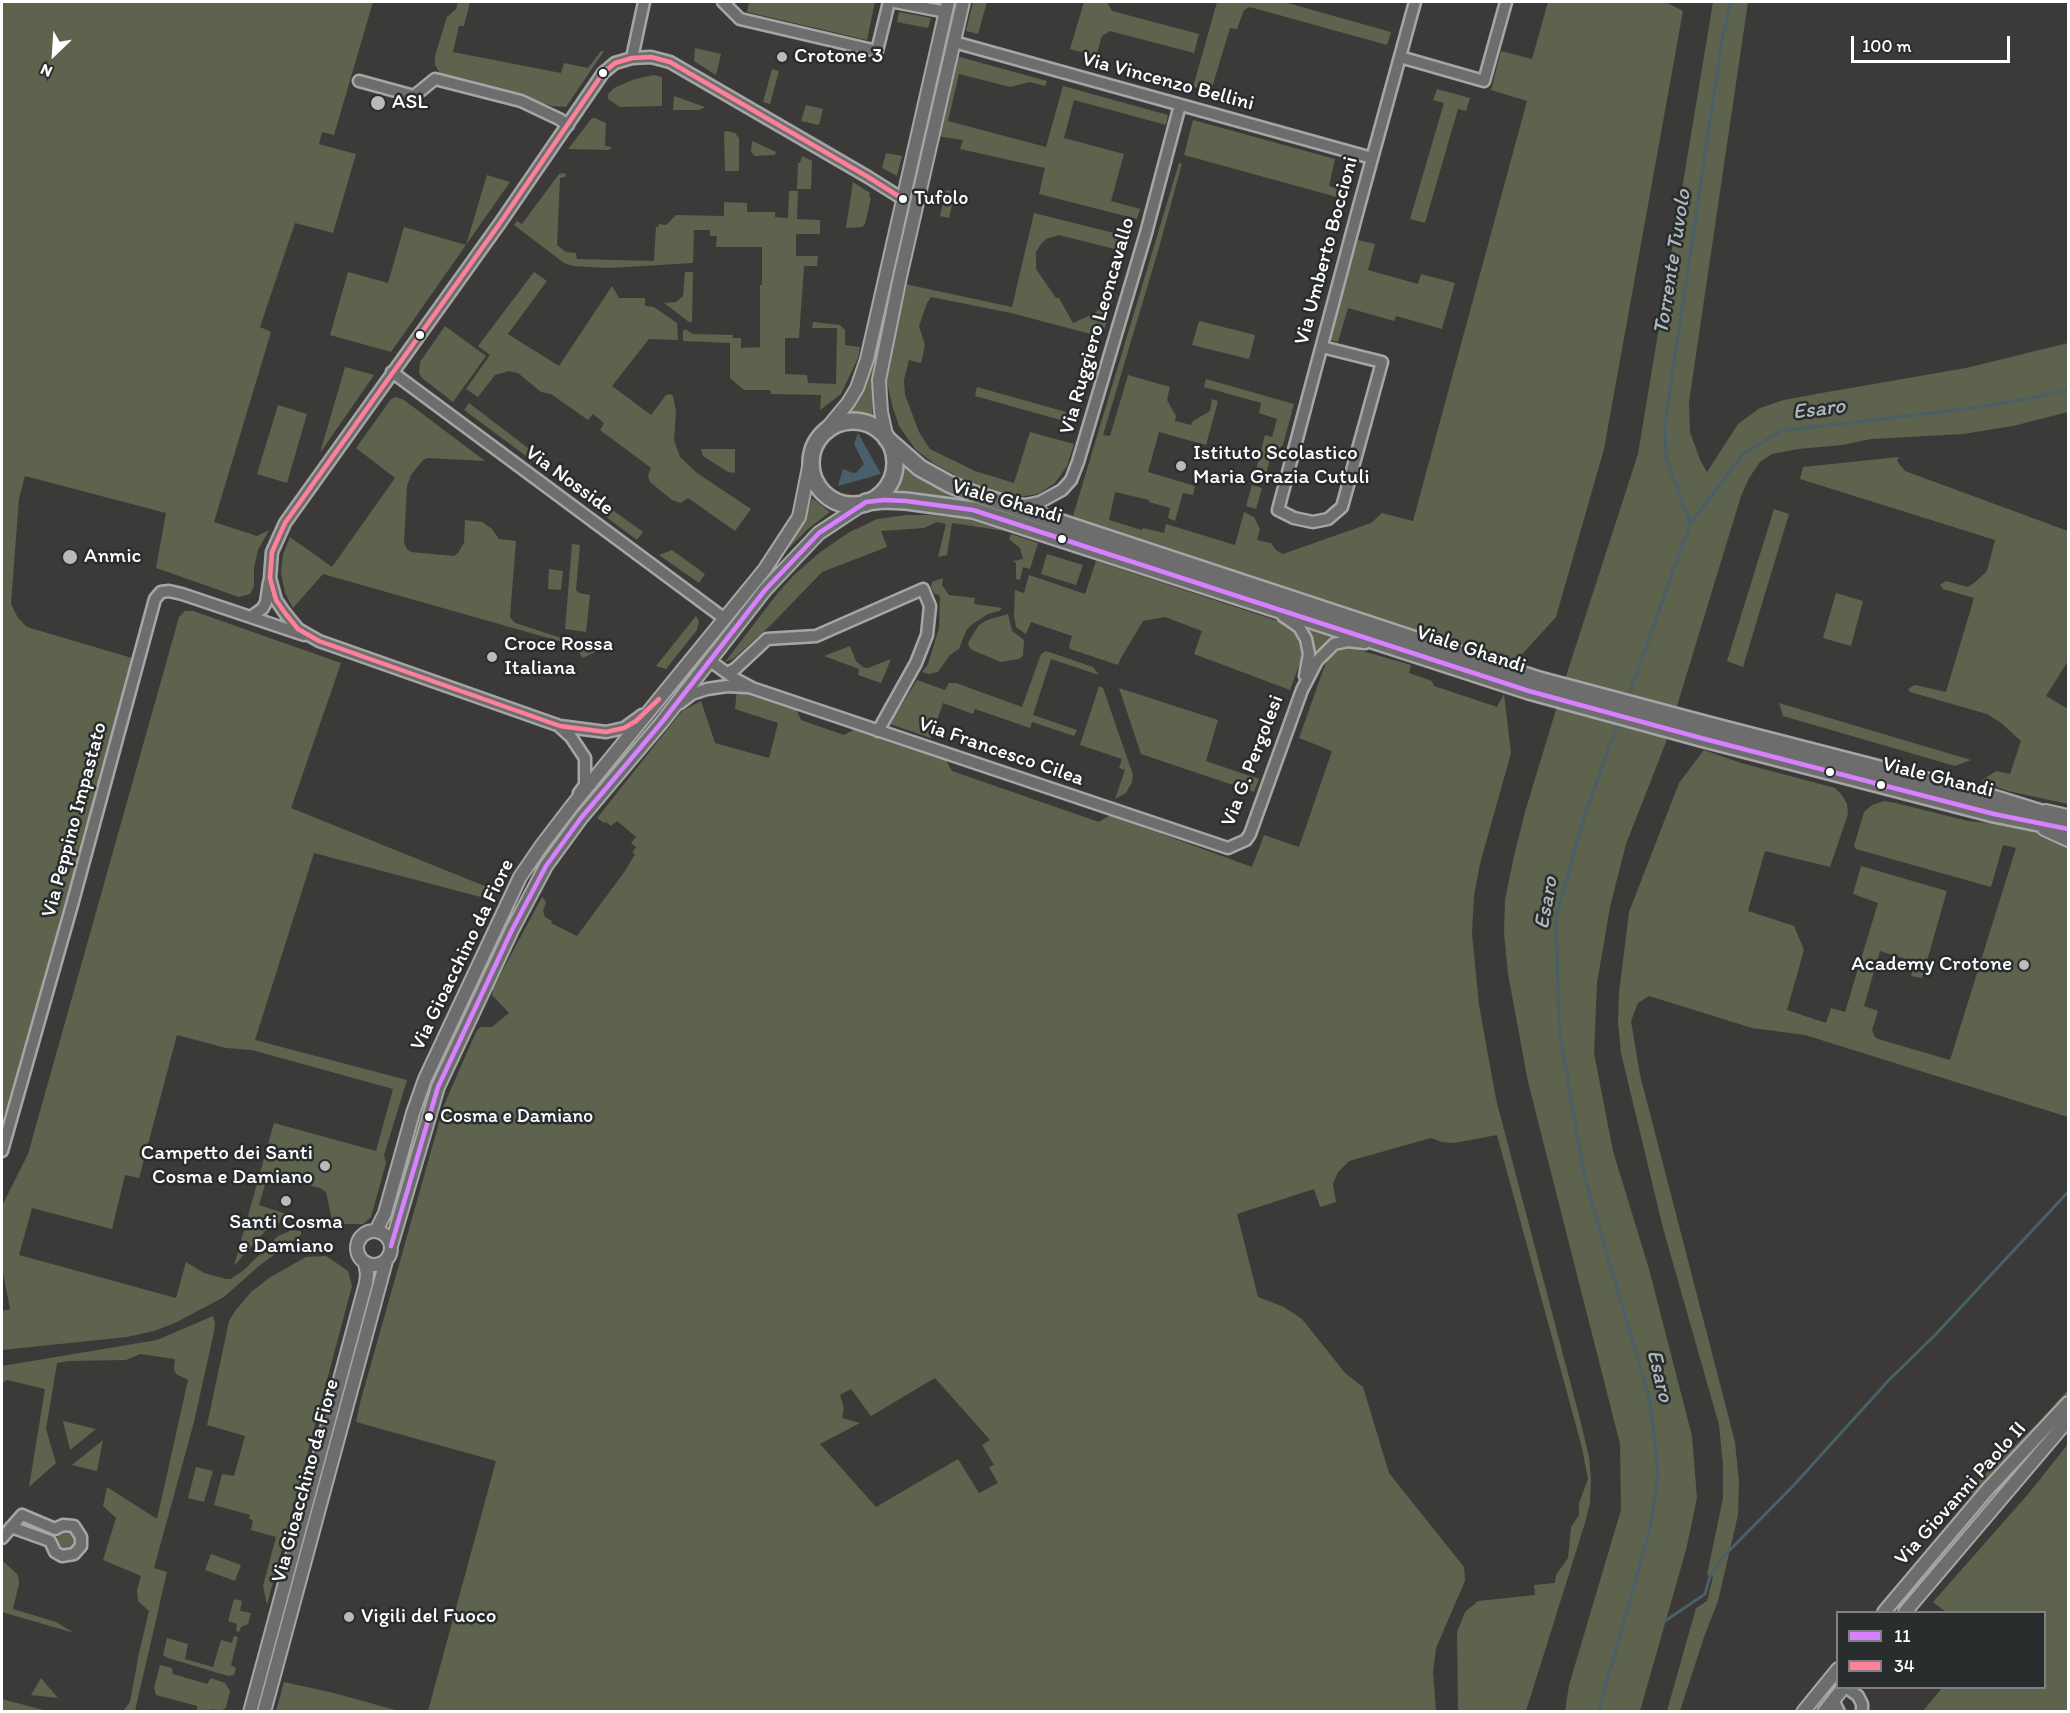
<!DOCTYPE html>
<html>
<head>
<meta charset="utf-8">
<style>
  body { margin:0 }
  #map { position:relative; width:2070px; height:1713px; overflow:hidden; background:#3c3a39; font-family:Itim,sans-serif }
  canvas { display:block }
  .frame { position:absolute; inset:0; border:3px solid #fff; pointer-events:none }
  .legend { position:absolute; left:1836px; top:1611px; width:210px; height:78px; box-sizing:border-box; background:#2a2d2e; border:2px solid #7f8182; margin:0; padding:8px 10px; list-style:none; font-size:18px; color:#fff }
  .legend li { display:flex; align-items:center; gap:12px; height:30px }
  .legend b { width:30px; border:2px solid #7f8182 }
  .north { position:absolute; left:24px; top:24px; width:60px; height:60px; -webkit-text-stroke:4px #2a2d2e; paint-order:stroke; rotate:205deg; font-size:16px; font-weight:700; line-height:24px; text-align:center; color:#fff }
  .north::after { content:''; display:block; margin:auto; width:21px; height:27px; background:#fff; clip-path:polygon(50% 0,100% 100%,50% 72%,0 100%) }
  .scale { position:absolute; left:1851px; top:36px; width:159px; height:27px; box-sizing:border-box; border:3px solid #fff; border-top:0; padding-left:8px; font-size:18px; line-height:21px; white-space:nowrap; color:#fff; -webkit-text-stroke:4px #2a2d2e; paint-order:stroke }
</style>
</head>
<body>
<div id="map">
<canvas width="2070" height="1713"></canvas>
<div class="frame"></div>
<ul class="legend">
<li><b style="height:8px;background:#d880ff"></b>11</li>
<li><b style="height:8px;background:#ff8098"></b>34</li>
</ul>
<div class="north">N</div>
<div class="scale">100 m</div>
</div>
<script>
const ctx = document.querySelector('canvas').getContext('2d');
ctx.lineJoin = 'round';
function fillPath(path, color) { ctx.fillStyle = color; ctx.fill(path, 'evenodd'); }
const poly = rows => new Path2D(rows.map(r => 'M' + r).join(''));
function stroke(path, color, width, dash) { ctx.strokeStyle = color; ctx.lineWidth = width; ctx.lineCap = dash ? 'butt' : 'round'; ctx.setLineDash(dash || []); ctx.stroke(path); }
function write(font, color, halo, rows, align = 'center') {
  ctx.font = font + ' Itim,sans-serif'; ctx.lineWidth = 5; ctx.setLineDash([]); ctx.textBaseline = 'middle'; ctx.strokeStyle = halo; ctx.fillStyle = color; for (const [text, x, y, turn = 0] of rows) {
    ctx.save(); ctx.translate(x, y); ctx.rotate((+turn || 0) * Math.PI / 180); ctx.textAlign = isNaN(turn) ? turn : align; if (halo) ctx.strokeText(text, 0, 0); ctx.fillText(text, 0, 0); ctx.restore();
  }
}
fillPath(poly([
  [2,2,373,2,334,135,322,132,319,144,356,154,333,233,295,223,260,327,271,332,214,522,257,536,269,530,258,550,254,568,254,586,250,594,239,597,156,568,166,513,25,476,19,498,11,604,18,618,27,627,132,658,64,911,2,1124],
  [458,2,470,2,464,26,459,26,453,52,561,73,564,63,588,68,601,51,604,51,566,107,552,106,502,90,444,75,439,72,435,65,435,56,447,17,456,9],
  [749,2,875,2,867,40,747,12],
  [973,2,987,2,978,34,966,31],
  [1084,2,1107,2,1112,11,1199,34,1194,53,1110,31,1102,36,1096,56,1070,49],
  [1217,2,1284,2,1391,32,1387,45,1250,7,1244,10,1237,29,1230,28,1211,91,1193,87],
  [1548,2,1666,2,1683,11,1604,449,1556,617,1515,662,1073,516,1179,163,1182,164,1158,251,1103,435,1110,436,1128,375,1170,387,1167,400,1176,416,1175,421,1191,425,1193,421,1210,411,1212,399,1218,401,1206,445,1159,432,1148,472,1195,486,1193,495,1183,493,1175,521,1168,518,1170,508,1149,502,1149,500,1115,492,1109,520,1142,530,1143,528,1164,533,1166,524,1235,545,1244,512,1254,517,1260,529,1257,540,1271,543,1276,550,1283,554,1371,523,1382,513,1413,521,1527,101,1491,90,1501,51,1532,59],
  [1713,2,1748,2,1689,402,1690,432,1700,460,1707,472,1738,424,1760,408,1784,400,1816,394,1966,368,2068,343,2068,412,2013,426,1963,434,1871,439,1842,445,1798,449,1772,454,1760,462,1749,478,1741,496,1666,742,1626,844,1610,907,1597,983,1594,1053,1613,1151,1649,1269,1692,1436,1697,1498,1686,1550,1640,1711,1565,1711,1569,1685,1621,1510,1620,1444,1528,1082,1508,974,1504,933,1505,900,1514,856,1525,812,1568,670,1638,454],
  [899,12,931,18,928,28,897,22],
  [695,48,721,54,716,75,694,61],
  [956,56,1047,81,1045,86,1030,82,1010,87,959,74,948,121,1046,147,1063,86,1168,115,1166,125,1074,100,1064,138,1124,154,1111,201,1140,209,1137,219,1039,194,1045,168,960,149,963,140,937,136],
  [772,69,779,71,770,104,763,102],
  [654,75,662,77,662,106,620,107,608,99,608,94,614,88,635,79],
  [1437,89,1470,98,1466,111,1458,109,1425,223,1410,219,1444,103,1433,100],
  [674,96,705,107,699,110,673,110],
  [806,105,823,109,819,125,801,121],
  [592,118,595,118,606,123,605,146,612,147,609,150,568,149],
  [1193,120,1335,159,1329,186,1345,191,1344,199,1184,155],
  [727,131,735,133,739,138,739,171,725,171,724,132],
  [752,141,776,152,775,155,755,156,751,152],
  [886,153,902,156,897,176,882,168],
  [802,156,812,161,811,189,797,189,798,163,800,163],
  [564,173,566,175,565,177,560,178,557,245,566,252,576,253,577,259,654,261,656,226,658,228,659,224,666,225,676,215,724,216,724,202,747,203,747,212,775,212,775,217,788,218,789,191,798,191,797,219,820,220,820,234,796,234,796,256,818,256,817,266,804,266,799,338,785,338,785,374,807,375,808,383,836,384,837,328,812,328,813,322,840,325,845,330,845,345,860,347,858,358,841,394,820,410,821,395,771,394,770,390,744,390,730,378,730,343,683,341,683,331,685,329,693,334,733,335,733,338,741,338,741,348,760,347,760,285,762,285,762,247,716,247,717,236,710,236,710,230,694,230,693,263,608,268,573,266,564,263,514,225,517,221,522,224,559,174],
  [487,175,510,182,391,352,330,335,348,272,388,283,404,227,466,245],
  [853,182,870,193,869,197,871,198,865,224,862,227,846,228],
  [946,190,955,192,949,218,940,216],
  [1034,213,1130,237,1126,252,1059,235,1046,239,1041,244,1036,252,1036,269,1056,298,1059,298,1073,323,1095,313,1115,293,1102,337,1011,313,931,297,927,303,919,326,925,345,921,363,909,360,904,380,905,395,919,432,930,449,975,471,1014,483,1030,432,1074,444,1067,466,1055,483,1038,494,1018,497,1004,494,962,479,935,464,916,450,899,426,892,405,887,382,887,365,905,284,1012,307],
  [1358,240,1375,244,1368,270,1418,284,1421,274,1455,283,1442,329,1396,316,1394,321,1348,308,1338,342,1330,340],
  [534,272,547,281,508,334,559,366,612,286,619,298,645,298,645,306,654,307,677,323,678,340,649,339,612,386,651,415,666,395,670,394,673,396,676,412,674,440,680,457,697,473,751,509,735,531,688,498,681,503,672,500,650,482,648,476,651,468,600,430,604,423,593,414,588,420,551,394,541,392,518,373,509,371,495,375,478,397,466,389,490,355,478,346],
  [685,272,693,272,692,322,689,322,664,303,676,302,683,296],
  [1199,321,1255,335,1249,359,1192,345],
  [445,326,486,356,453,402,422,378,419,373,420,362],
  [874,362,872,419,856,414,846,415,856,402],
  [345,367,374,375,320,453],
  [1206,379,1294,404,1283,445,1271,456,1265,477,1255,474,1265,435,1272,437,1277,419,1259,413,1261,403,1204,387],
  [977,387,1066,412,1064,421,975,396],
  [396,397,404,400,485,461,428,458,423,460,411,475,407,486,404,543,407,549,411,552,454,556,458,553,464,543,465,520,482,522,492,529,499,539,516,541,510,617,515,623,599,650,583,658,573,645,323,574,293,608,285,593,281,573,283,554,290,537,332,567,395,478,356,448,391,399],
  [469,403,545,461,541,467,464,410],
  [278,405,307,414,287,483,257,474],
  [701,449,735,449,735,473,728,472,703,456],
  [1899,457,1897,461,1905,471,2068,531,2068,661,2046,696,2068,709,2068,804,2008,791,1981,781,1996,771,2010,774,2021,741,2000,722,1987,714,1910,692,1908,689,1915,685,1946,692,1974,598,1943,589,1940,585,1946,581,1968,587,1974,583,1987,571,1995,540,1800,479,1803,467],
  [902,466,925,482,967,501,913,495,890,494,897,483],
  [579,482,598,495,596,498,643,532,637,540,573,492],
  [1252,485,1262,488,1256,509,1246,506],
  [812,498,830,512,808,529,787,550,808,511],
  [1774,509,1789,514,1743,667,1727,661],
  [907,515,930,515,967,519,1005,531,952,523,947,555,938,557,946,524,937,522,924,528,881,531,887,547,822,572,771,625,733,659,725,662,777,594,793,576,819,553,848,533,877,519],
  [1011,534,1038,543,1030,569,1023,567,1020,580,1016,579,1016,563,1013,561,1023,559,1020,548,1009,539],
  [572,544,580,545,576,590,579,593,590,595,586,632,565,629],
  [672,550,705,574,699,583,659,555],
  [1047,554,1083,565,1076,585,1041,574],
  [1096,561,1284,623,1292,628,1298,634,1302,649,1301,660,1290,690,1194,654,1202,631,1165,617,1143,621,1121,658,1118,665,1070,649,1069,646,1072,636,1031,622,1026,634,1016,627,1014,616,1015,590,1024,593,1029,575,1085,594],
  [549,569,563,571,561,590,548,589],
  [943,578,942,585,949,595,975,598,974,604,1002,608,999,611,988,614,971,625,966,631,959,649,950,655,938,672,929,674,922,672,928,664,939,628,940,596,934,593,931,587,932,582],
  [1836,593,1863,601,1851,646,1823,638],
  [185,611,193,611,341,663,291,808,497,891,492,900,314,853,255,1040,407,1080,384,1155,386,1163,371,1217,363,1224,346,1224,332,1220,326,1192,320,1188,268,1175,259,1205,292,1216,327,1224,326,1228,301,1220,290,1220,279,1223,266,1230,234,1266,274,1123,376,1151,393,1089,252,1050,226,1048,177,1035,139,1178,125,1175,112,1229,32,1208,19,1255,176,1298,186,1262,204,1273,226,1279,231,1279,245,1269,278,1236,292,1230,301,1231,301,1235,260,1265,224,1297,175,1323,154,1331,127,1337,2,1350,2,1311,10,1309,2,1268,2,1206,28,1154,179,617],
  [1008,614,1012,631,1024,640,1023,656,1019,659,1001,662,972,650,968,645,969,641,979,625,987,620],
  [696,616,699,621,697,630,666,669,656,666],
  [1308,629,1335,638,1323,645,1314,656,1313,640],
  [850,646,856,661,864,668,868,668,891,659,881,683,858,675,859,669,824,656],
  [1352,648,1411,665,1409,673,1432,681,1434,686,1497,707,1504,694,1511,753,1480,864,1474,895,1472,934,1479,1005,1496,1099,1581,1423,1589,1457,1591,1479,1590,1503,1585,1523,1526,1711,1458,1711,1457,1632,1465,1612,1478,1601,1535,1595,1534,1585,1555,1583,1556,1575,1568,1558,1571,1527,1579,1515,1579,1503,1588,1479,1582,1448,1497,1135,1454,1143,1442,1142,1431,1138,1349,1161,1338,1172,1333,1184,1336,1202,1320,1207,1314,1189,1237,1214,1258,1297,1284,1307,1302,1319,1345,1373,1363,1387,1389,1473,1464,1567,1465,1581,1436,1648,1433,1672,1436,1711,428,1711,496,1461,356,1422,360,1403,444,1105,476,1032,480,1027,492,1027,509,1013,492,995,493,988,542,897,546,902,543,911,545,917,552,921,551,923,577,936,625,871,635,854,632,853,636,847,631,843,636,837,617,821,611,826,606,822,604,823,597,818,682,711,701,701,715,743,769,758,778,723,735,709,737,690,755,695,796,709,801,720,844,735,855,729,946,760,952,771,1099,822,1110,815,1252,867,1264,835,1299,847,1332,751,1299,738,1325,665,1330,655,1337,649],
  [935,1378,990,1440,982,1445,994,1465,989,1467,998,1483,979,1493,958,1459,876,1507,820,1444,860,1423,842,1418,844,1408,840,1395,851,1389,871,1416],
  [1046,651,1093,667,1099,675,1051,659,1033,715,1077,730,1074,736,1032,722,1030,728,975,709,973,714,943,703,931,738,890,724,917,680,945,690,949,683,956,683,1022,707,1041,654],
  [1099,686,1103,688,1133,775,1132,782,1126,793,1115,799,1125,770,1119,768,1122,759,1080,745],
  [1119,688,1218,720,1206,761,1259,779,1254,792,1141,754],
  [1779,703,1971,760,1955,766,1783,716],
  [1704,750,1741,763,1835,788,1842,795,1847,804,1848,814,1830,867,1765,851,1748,911,1794,926,1804,950,1787,1010,1826,1023,1831,1008,1845,1012,1878,903,1853,894,1861,866,1947,891,1922,978,1911,976,1915,962,1880,951,1864,1006,1878,1011,1872,1030,1875,1037,1878,1039,1950,1060,2016,848,2003,845,1991,887,1856,849,1854,846,1864,812,1872,805,1884,801,1896,803,1968,821,2008,825,2028,829,2068,845,2068,1117,1805,1035,1752,1028,1649,996,1638,1003,1631,1021,1640,1075,1735,1442,1739,1482,1738,1515,1718,1601,1704,1637,1680,1711,1667,1711,1696,1608,1707,1601,1713,1577,1707,1575,1723,1498,1723,1465,1719,1425,1663,1228,1621,1053,1618,1022,1619,993,1629,912,1679,783],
  [326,1256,348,1271,352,1286,267,1605,263,1586,276,1537,251,1530,253,1520,249,1519,250,1515,214,1505,222,1474,234,1476,245,1436,207,1425,229,1321,235,1311,251,1292,269,1278,306,1257],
  [213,1316,215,1323,214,1332,194,1422,154,1568,167,1572,135,1711,123,1711,130,1702,139,1653,149,1611,138,1601,137,1590,141,1576,103,1560,116,1518,103,1506,107,1487,157,1519,188,1380,176,1374,174,1369,175,1359,140,1354,126,1360,69,1361,57,1363,46,1429,56,1463,29,1487,45,1389,7,1380,2,1383,2,1366,157,1340],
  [2068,1390,2068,1397,2017,1453,1975,1492,1943,1515,2037,1424],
  [63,1421,96,1429,70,1450],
  [103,1440,97,1471,72,1465],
  [2068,1444,2068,1711,1923,1711,1942,1688,2044,1688,2044,1612,1946,1612,1933,1602,2029,1493],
  [196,1467,213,1471,204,1502,188,1498],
  '57 1540a9 9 0 1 1 18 0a9 9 0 1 1-18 0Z',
  [211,1554,241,1565,235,1581,205,1570],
  [2,1560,18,1575,19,1584,13,1609,56,1622,74,1633,2,1612],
  [234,1599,242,1601,240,1611,251,1613,248,1624,241,1627,239,1632,236,1631,237,1624,228,1621],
  [234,1636,238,1637,231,1665,236,1668,234,1675,228,1676,168,1658,163,1655,167,1638,188,1644,185,1659,213,1667,221,1640,232,1643],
  [160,1665,172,1668,173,1674,207,1684,211,1678,225,1683,230,1691,226,1708,220,1711,212,1709,211,1711,197,1711,197,1706,156,1695,154,1688],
  [41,1678,58,1698,31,1695],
  [284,1682,334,1693,399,1711,276,1711],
  [2,1699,47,1711,2,1711]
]), '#5d634c');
fillPath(poly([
  [858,433,881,474,838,486,843,469,853,473,857,472,864,464,854,444]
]), '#495f69');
stroke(poly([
  [1690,524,1666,456,1665,424,1722,40,1731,2],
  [1628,697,1690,524,1743,454,1781,431,1973,408,2037,397,2068,389],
  [1665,1621,1705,1594,1710,1576,1722,1558,1794,1485,1888,1381,1936,1334,2068,1192],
  [1598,1712,1650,1529,1658,1473,1650,1401,1584,1175,1559,1028,1556,918,1584,817,1619,720]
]), '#495f69', 3);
const minor = poly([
  [723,2,740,19,877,51,889,2],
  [895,2,946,12],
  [954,42,1372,158],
  [1400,57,1484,81,1506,2],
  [632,58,644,2],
  [359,81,414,96,435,79,521,101,559,119,568,125],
  [1322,347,1382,362,1342,507,1328,519,1313,522,1294,518,1278,510,1359,206,1415,2],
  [392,372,725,619],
  [1014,504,1026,505,1040,502,1062,490,1071,480,1078,462,1146,233,1180,105],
  [1283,616,1299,627,1306,639,1309,654,1305,676],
  [251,617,263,608,266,602,269,582],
  [709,660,735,679,752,688,1228,848,1246,840,1250,834,1302,690,1317,661,1334,644,1348,641,1365,643],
  [727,673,735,669,767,639,816,636,923,589,930,606,927,635,916,663,878,731],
  [680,703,692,694,707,689,727,686,747,687],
  [642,715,624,728,606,732,560,726,319,641,298,629,285,613,276,600,270,578,272,552,285,523,500,223,603,73,615,63,632,58,651,57,670,62,868,177,903,199],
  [560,727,571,737,585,758,585,785,579,793],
  [2,1151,72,905,155,599,161,592,169,591,182,594,304,635],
  [2,1538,22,1515,55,1529,63,1525,74,1526,81,1537,81,1546,74,1554,62,1556,55,1552,50,1541,11,1527],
  [1847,1688,1858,1696,1862,1704,1862,1712],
  [1833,1700,1839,1712]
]);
const tertiary = poly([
  [818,439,848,403,857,388,867,359,948,2],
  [887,439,881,412,879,380,900,277,963,2],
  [2046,811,2068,816],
  [2044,829,2068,840],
  '357 1248a17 17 0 1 1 34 0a17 17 0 1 1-34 0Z',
  [376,1231,385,1213,413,1113,425,1079,520,877,542,845,571,807,765,569,799,517,811,457],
  [391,1246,438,1087,512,930,546,866,581,818,662,722,765,590,819,533,866,502],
  [1884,1612,1987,1490,2068,1403],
  [1905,1612,2068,1420],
  [250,1712,366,1283,367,1274,365,1263],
  [264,1712,386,1261],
  [1803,1712,1838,1669],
  [1824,1712,1843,1688]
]);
const secondary = poly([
  '811 463a42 42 0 1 1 84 0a42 42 0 1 1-84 0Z',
  [887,439,920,468,949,484,974,494,1401,635,1539,680,1716,727,1996,799,2054,817],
  [866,502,884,500,906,501,973,510,1529,691,1701,738,1994,814,2068,829]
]);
stroke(minor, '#a7a6a6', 15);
stroke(tertiary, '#a7a6a6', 16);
stroke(secondary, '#a7a6a6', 20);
stroke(minor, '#6d6d6d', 10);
stroke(tertiary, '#6d6d6d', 12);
stroke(secondary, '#6d6d6d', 15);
stroke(poly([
  [391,1246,438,1087,512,930,546,866,581,818,662,722,765,590,819,533,866,502,884,500,906,501,973,510,1529,691,1701,738,1994,814,2068,829]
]), '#d880ff', 4.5);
stroke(poly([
  [659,699,636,721,624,728,606,732,560,726,319,641,298,629,285,613,276,600,270,578,272,552,285,523,500,223,603,73,615,63,632,58,651,57,670,62,868,177,903,199]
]), '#ff8098', 4.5);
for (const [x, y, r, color] of [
  [782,57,6,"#bbbaba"],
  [603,73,5,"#fff"],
  [378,103,8,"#bbbaba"],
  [903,199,5,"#fff"],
  [420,335,5,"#fff"],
  [1181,466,6,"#bbbaba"],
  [1062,539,5,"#fff"],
  [70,557,8,"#bbbaba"],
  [492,657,6,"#bbbaba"],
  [1830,772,5,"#fff"],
  [1881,785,5,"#fff"],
  [2024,965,6,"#bbbaba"],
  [429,1117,5,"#fff"],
  [325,1166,6,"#bbbaba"],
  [286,1201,6,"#bbbaba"],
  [349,1617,6,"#bbbaba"]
]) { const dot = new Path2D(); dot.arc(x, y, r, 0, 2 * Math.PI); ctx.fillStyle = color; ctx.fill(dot); stroke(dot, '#2a2d2e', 2); }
write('20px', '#fff', '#2a2d2e', [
  ["Tufolo",914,199],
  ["Cosma e Damiano",440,1117]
], 'left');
write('21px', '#fff', '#2a2d2e', [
  ["Crotone 3",794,57],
  ["ASL",392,103],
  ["Istituto Scolastico",1193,454],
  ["Maria Grazia Cutuli",1193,478],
  ["Anmic",84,557],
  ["Croce Rossa",504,645],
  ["Italiana",504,669],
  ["Academy Crotone",2012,965,"right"],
  ["Campetto dei Santi",313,1154,"right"],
  ["Cosma e Damiano",313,1178,"right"],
  ["Santi Cosma",286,1223,"center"],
  ["e Damiano",286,1247,"center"],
  ["Vigili del Fuoco",361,1617]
], 'left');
write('21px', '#fff', '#2a2d2e', [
  ["Via Vincenzo Bellini",1168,82,15],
  ["Via Umberto Boccioni",1327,251,-75],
  ["Via Ruggiero Leoncavallo",1098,326,-74],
  ["Via Nosside",569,481,36],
  ["Viale Ghandi",1007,502,16],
  ["Viale Ghandi",1471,650,18],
  ["Via Francesco Cilea",1001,752,19],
  ["Via G. Pergolesi",1253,761,-69],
  ["Viale Ghandi",1938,778,14],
  ["Via Peppino Impastato",75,820,-75],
  ["Via Gioacchino da Fiore",463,955,-64],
  ["Via Gioacchino da Fiore",306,1481,-75],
  ["Via Giovanni Paolo II",1961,1494,-48]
]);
write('italic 22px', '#aeb9be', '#2a2d2e', [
  ["Torrente Tuvolo",1673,262,-81],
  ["Esaro",1819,410,-7],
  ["Esaro",1547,903,-80],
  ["Esaro",1659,1376,76]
]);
</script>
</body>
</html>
